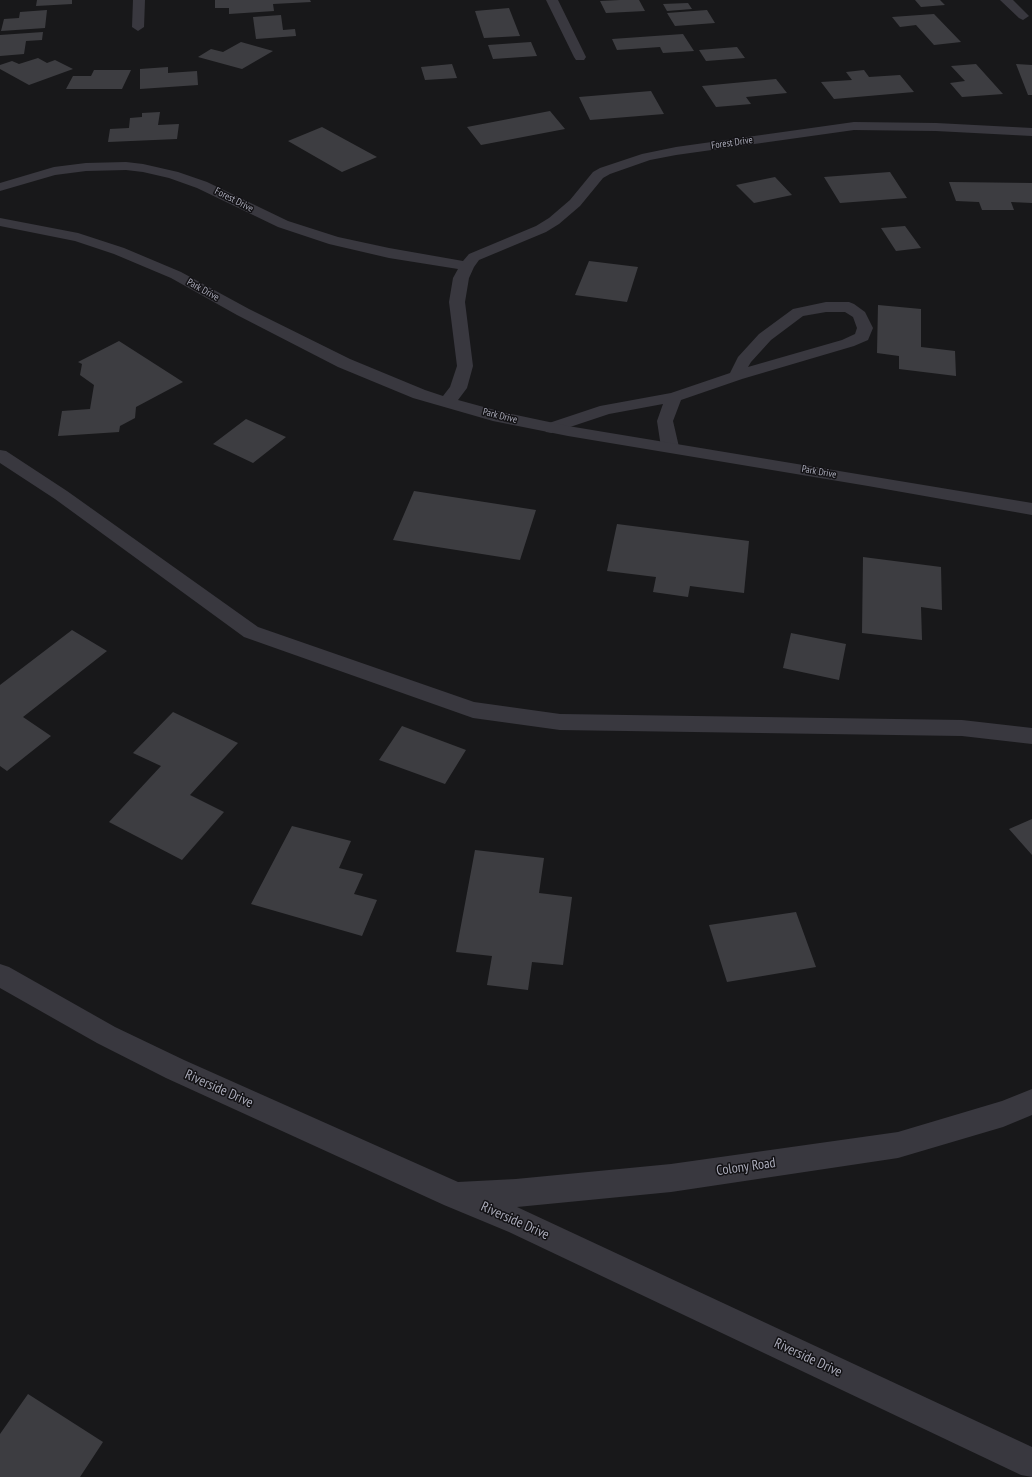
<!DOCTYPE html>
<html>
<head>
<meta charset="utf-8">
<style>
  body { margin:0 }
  canvas { display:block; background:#18181a }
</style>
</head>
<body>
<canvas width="1032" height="1477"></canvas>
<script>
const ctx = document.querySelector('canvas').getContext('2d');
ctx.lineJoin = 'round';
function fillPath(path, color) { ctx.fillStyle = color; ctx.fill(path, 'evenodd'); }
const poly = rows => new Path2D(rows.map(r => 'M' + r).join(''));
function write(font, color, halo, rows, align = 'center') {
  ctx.font = font + ' "PT Sans Narrow",sans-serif'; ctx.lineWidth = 3; ctx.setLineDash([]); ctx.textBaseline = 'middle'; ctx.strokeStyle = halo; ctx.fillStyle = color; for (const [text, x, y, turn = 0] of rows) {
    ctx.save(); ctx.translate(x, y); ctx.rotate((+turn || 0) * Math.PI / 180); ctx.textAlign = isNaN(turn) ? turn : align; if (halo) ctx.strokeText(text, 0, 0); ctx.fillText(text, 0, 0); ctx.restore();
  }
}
fillPath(poly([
  [37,0,72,0,72,4,36,6],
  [215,0,310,0,311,2,273,4,274,11,229,14,229,8,215,8],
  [620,0,639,0,645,11,606,13,600,1],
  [915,0,940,0,945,5,921,7],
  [688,3,692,9,667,11,663,4],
  [509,8,520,36,484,38,475,11],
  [47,10,45,28,1,31,4,19,19,18,20,12],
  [707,10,715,23,675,26,667,13],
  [934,14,961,42,934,45,916,25,900,27,892,17],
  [281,15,283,30,295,29,296,36,256,39,253,17],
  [43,32,42,40,26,41,24,54,0,56,0,35],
  [683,34,694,51,663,53,660,47,617,50,612,39],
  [241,42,273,51,242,69,198,57,211,49,223,52],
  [531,42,537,56,493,59,488,45],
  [737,47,745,58,706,61,699,50],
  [38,58,47,63,55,60,73,69,29,85,0,69,0,65,12,61,19,64],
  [452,64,457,78,425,80,421,67],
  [976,64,1003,94,962,97,950,83,965,81,951,66],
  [1016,64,1032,65,1032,95,1028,95],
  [168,67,168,73,197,71,198,85,140,89,140,69],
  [94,70,131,70,122,89,66,89,73,76,91,76],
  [864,70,869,77,900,75,914,92,834,99,821,82,852,80,846,72],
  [776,79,787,93,746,97,751,104,716,107,702,86],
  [651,91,664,114,590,120,579,97],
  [550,111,565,129,481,145,467,127],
  [160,112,158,125,179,124,177,139,108,142,110,129,129,128,130,118,142,117,142,113],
  [322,127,377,157,342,172,288,141],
  [890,172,907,198,840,203,824,177],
  [775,177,792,195,754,203,736,185],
  [949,182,1032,183,1032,203,1011,202,1014,210,982,210,979,202,956,201],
  [905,226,921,248,896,251,881,228],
  [589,261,638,267,627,302,575,295],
  [878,305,921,309,921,347,955,351,956,376,899,369,899,356,877,353],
  [119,341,183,382,136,407,135,418,120,426,119,432,58,436,62,411,90,409,94,385,80,375,82,364,78,362],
  [246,419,286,437,253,463,213,444],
  [414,491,536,510,520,560,393,540],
  [617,524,749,541,744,593,690,586,688,597,653,592,656,577,607,571],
  [863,557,941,567,942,610,921,607,922,640,862,633],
  [72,630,107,651,23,717,51,736,7,771,0,766,0,685],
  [791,633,846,644,839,680,783,668],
  [173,712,238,743,190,795,224,812,182,860,109,822,161,766,133,753],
  [402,726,466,750,445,784,379,760],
  [1032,819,1032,855,1009,829],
  [292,826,351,841,339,868,363,874,354,894,377,900,362,936,251,904],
  [475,850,544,858,539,893,572,897,563,965,532,962,528,990,487,985,492,956,456,952],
  [796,912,816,967,727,982,709,925],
  [28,1394,103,1442,80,1477,0,1477,0,1434]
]), '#3d3d41');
fillPath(poly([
  [826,302,849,302,854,304,865,312,873,328,868,340,854,346,742,379,681,400,673,421,679,447,676,451,670,452,664,451,661,447,657,421,663,404,609,414,552,433,546,432,544,428,546,424,600,406,671,393,730,373,738,357,759,334,793,309,826,302],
  [826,312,845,312,853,317,857,328,855,334,842,340,748,367,751,362,771,340,803,316,826,312],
  [0,450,6,451,67,491,258,627,474,702,560,714,962,720,1032,728,1032,744,962,736,560,730,473,718,244,637,55,499,0,463,0,450]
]), '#39383f');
fillPath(poly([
  [133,0,145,0,144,27,138,31,132,27,133,0],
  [546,0,558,0,586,57,584,60,576,60,574,57,546,0],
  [1000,0,1013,0,1029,16,1023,20,1019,18,1000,0],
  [854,122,936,123,1032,128,1032,136,936,131,854,130,676,155,650,160,610,174,603,178,580,206,559,224,546,232,479,260,474,267,469,278,465,302,473,366,467,388,458,400,502,412,568,426,1032,503,1032,515,868,486,568,436,493,421,413,398,338,367,237,315,171,278,114,254,75,241,0,226,0,218,78,233,124,248,181,272,249,309,350,359,425,390,443,396,450,387,457,366,449,302,453,278,458,269,389,258,329,244,278,227,197,188,169,178,143,172,126,170,86,171,55,175,0,191,0,183,54,167,86,163,126,162,143,164,178,172,207,182,288,221,338,237,389,248,463,261,469,254,536,226,549,218,570,200,593,172,600,168,642,154,676,147,854,122],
  [0,964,9,967,115,1027,184,1060,458,1182,516,1179,671,1164,898,1132,1002,1101,1032,1089,1032,1115,1003,1127,898,1158,671,1192,517,1207,1032,1447,1032,1477,1021,1475,509,1232,444,1205,166,1078,97,1043,0,988,0,964]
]), '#39383f');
write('10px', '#aaabb9', '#131215', [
  ["Forest Drive",732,143,-8],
  ["Forest Drive",234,200,27],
  ["Park Drive",203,290,29],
  ["Park Drive",500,416,14],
  ["Park Drive",819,472,10]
]);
write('14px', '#aaabb9', '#131215', [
  ["Riverside Drive",219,1089,24],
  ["Colony Road",746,1167,-8],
  ["Riverside Drive",515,1221,24],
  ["Riverside Drive",808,1358,25]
]);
</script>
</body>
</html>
